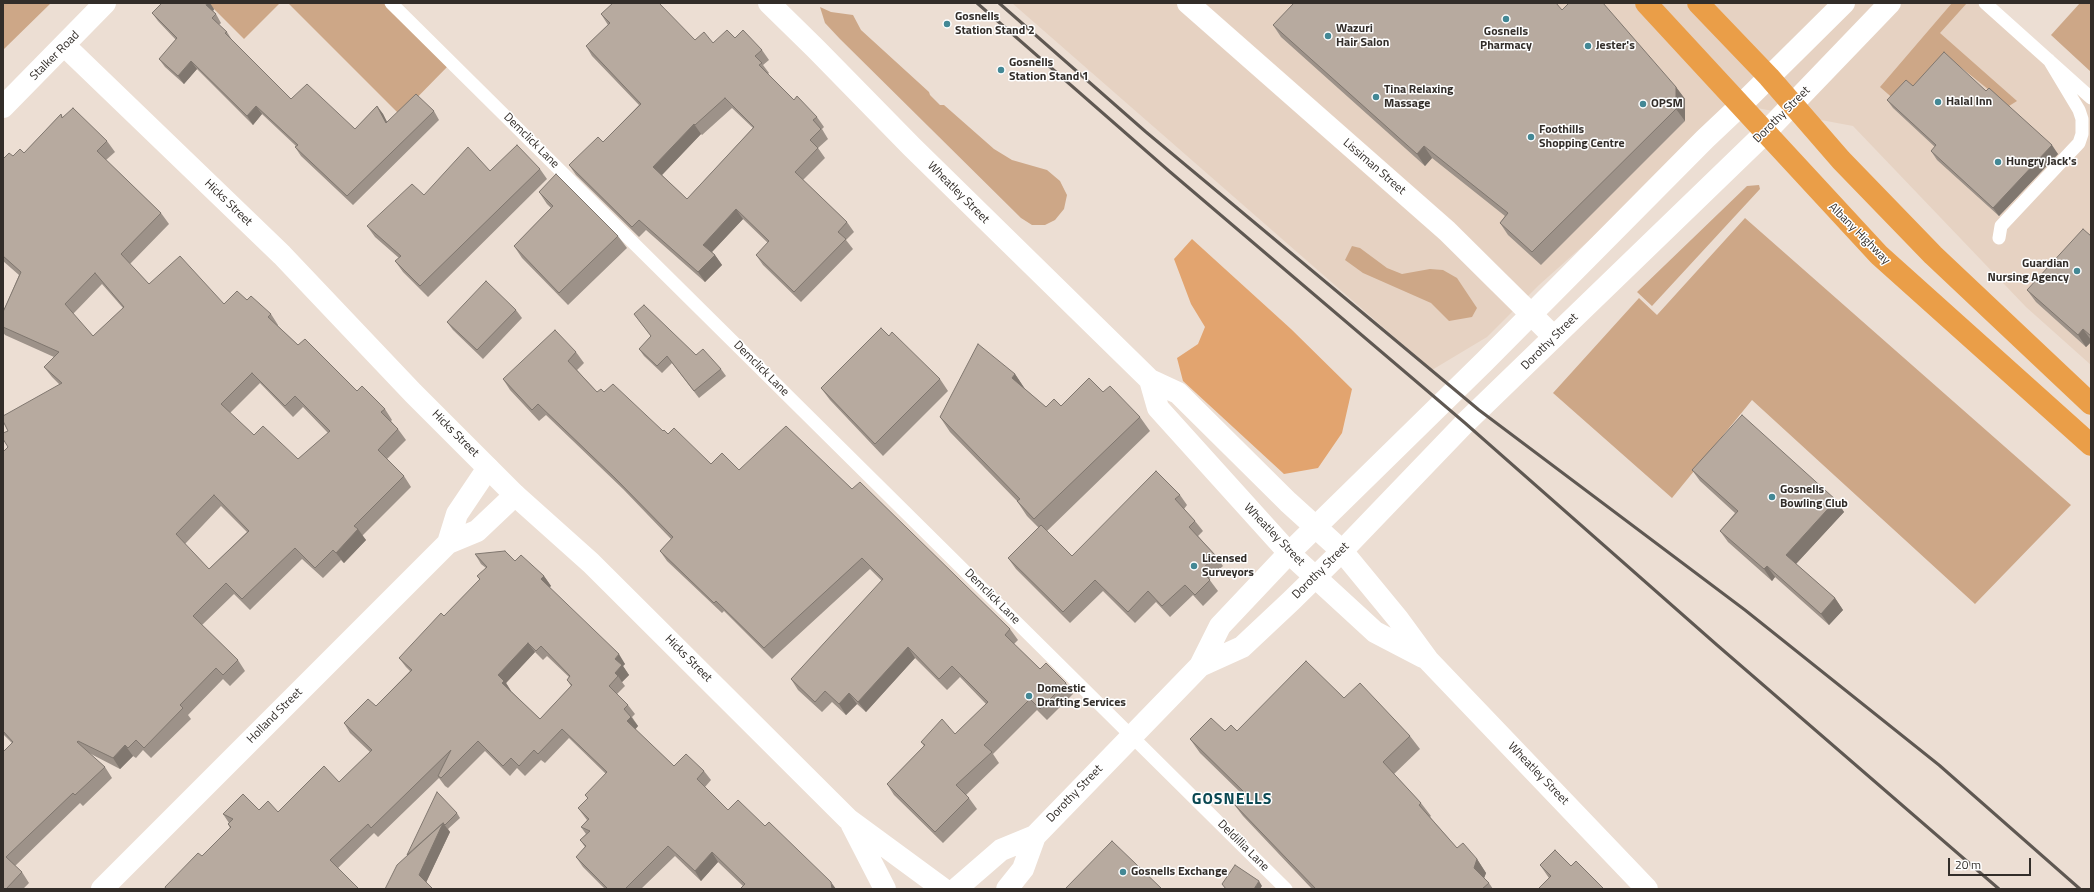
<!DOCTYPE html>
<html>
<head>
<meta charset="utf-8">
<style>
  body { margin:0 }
  #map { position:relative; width:2094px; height:892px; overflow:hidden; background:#ecded3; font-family:"Titillium Web",sans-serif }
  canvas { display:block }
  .frame { position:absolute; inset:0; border:4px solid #322d29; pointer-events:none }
  .scale { position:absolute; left:1948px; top:858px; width:83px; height:18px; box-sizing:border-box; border:2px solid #322d29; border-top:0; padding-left:5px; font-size:12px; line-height:14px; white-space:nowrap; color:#322d29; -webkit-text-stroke:3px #fff; paint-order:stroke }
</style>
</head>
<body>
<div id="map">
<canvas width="2094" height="892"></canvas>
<div class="frame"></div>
<div class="scale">20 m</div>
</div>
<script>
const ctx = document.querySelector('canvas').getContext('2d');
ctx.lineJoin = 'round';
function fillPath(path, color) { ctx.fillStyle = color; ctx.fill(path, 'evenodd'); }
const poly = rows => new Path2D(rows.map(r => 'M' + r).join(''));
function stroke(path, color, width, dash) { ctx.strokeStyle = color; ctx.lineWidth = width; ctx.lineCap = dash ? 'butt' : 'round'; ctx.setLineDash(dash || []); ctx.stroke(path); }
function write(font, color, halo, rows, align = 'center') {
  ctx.font = font + ' "Titillium Web",sans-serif'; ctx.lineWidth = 3; ctx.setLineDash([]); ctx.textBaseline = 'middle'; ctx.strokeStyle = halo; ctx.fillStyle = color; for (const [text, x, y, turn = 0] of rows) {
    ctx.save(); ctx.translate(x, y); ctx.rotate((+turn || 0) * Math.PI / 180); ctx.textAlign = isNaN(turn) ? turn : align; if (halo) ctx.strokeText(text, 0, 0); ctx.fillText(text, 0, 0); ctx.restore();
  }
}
fillPath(poly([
  [1012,3,1984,3,2091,98,2091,365,2026,307,1853,126,1741,105,1539,285,1487,337,1432,370]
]), '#e6d2c2');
fillPath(poly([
  [3,3,51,3,3,50],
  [208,3,280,3,244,39],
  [288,3,386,3,449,65,400,115],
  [1952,3,1967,3,1940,33,2017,101,2009,106,1948,57,1896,101,1880,87],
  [2080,3,2091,3,2091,72,2051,35],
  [820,7,831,12,853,15,861,30,929,92,930,95,940,105,944,105,994,149,1012,160,1047,170,1060,181,1067,195,1064,209,1055,220,1045,225,1032,225,1021,218,840,39,825,23],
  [1759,185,1760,189,1652,306,1637,292,1747,186],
  [1745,218,2071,505,1975,604,1752,400,1672,498,1553,393,1639,298,1657,315],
  [1352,246,1360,248,1387,268,1402,274,1430,269,1443,270,1457,278,1477,308,1472,317,1449,321,1431,303,1363,273,1345,260]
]), '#cda787');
fillPath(poly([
  [1192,239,1291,329,1352,389,1342,433,1318,468,1284,474,1183,381,1177,358,1198,344,1205,327,1191,304,1174,259]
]), '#e2a46f');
stroke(poly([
  [391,3,1286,889],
  [1985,3,2091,98],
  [1999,238,2001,226,2079,143,2082,134,2082,119,2079,110,2049,60]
]), '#fff', 13);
stroke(poly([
  [1188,3,1447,231,1554,337],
  [448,543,457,514,488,468],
  [102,889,448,543,477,531,515,495]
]), '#fff', 22);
stroke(poly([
  [769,3,816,49,912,147,1150,380,1178,393,1288,502,1342,551,1398,619,1428,660,1647,889],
  [1741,105,1844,3],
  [1765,133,1890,3],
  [1150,380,1158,408,1289,553,1375,632,1423,657]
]), '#fff', 22);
stroke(poly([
  [65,46,282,255,413,393,515,495,591,563,848,819,942,888],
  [3,107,105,3],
  [1200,666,1242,647,1291,601,1342,551,1465,423,1765,133],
  [852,825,885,889],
  [956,889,1001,850,1035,836,1200,666,1220,626,1289,553,1485,361,1705,139,1741,105],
  [1007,889,1023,869,1035,836]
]), '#fff', 22);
stroke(poly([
  [1646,3,1879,255,2091,445],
  [1698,3,1769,77,1841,160,1933,255,2091,404]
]), '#ea9e48', 22);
stroke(poly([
  [977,3,1169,171,1465,423,1717,645,1999,889],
  [999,3,1146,132,1479,410,1745,610,1939,765,2080,889]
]), '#5f5852', 3);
fillPath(poly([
  [214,9,213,11,216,14,221,23,219,25,227,32,232,40,291,99,355,129,377,106,383,114,387,122,434,111,439,120,353,205,301,156,295,147,296,146,262,114,253,125,197,69,184,84,165,67,159,59,176,40,158,21,152,13],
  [1562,10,1676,87,1685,99,1685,121,1541,265,1508,235,1500,223,1505,216,1432,158,1425,166,1281,37,1273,25],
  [601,14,695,40,713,43,735,38,762,50,769,60,763,65,769,73,768,74,794,100,817,117,824,127,822,129,828,139,818,148,825,158,803,180,847,222,854,232,846,240,853,249,801,302,763,265,756,255,768,243,743,219,712,252,715,255,722,265,705,282,646,230,639,237,576,175,569,165,603,142,639,105,592,56,586,46,608,25],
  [732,108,753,128,687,199,662,175,701,134,702,135],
  [1913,86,1986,91,2058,154,1999,216,1937,160,1931,151,1935,147,1893,108,1887,100],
  [61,114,63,118,107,141,115,152,106,160,161,213,169,224,130,264,149,284,224,304,247,300,271,314,278,325,278,326,298,345,357,391,385,409,392,420,391,421,398,429,406,440,387,459,404,476,411,487,362,536,366,540,344,563,341,560,323,578,302,559,250,610,234,594,202,625,238,660,245,671,230,686,223,679,188,715,191,719,151,758,143,750,136,758,133,756,120,769,89,753,105,767,112,778,83,806,80,803,15,866,22,872,29,883,23,889,3,889,12,743,3,734,3,452,8,447,8,431,60,385,52,377,44,367,54,357,5,335,3,332,3,312,19,275,3,261,3,159,24,153],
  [102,284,123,308,93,336,73,314],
  [260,383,293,417,303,407,328,433,298,459,254,435,230,413],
  [221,506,247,532,209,569,185,544],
  [540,169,547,179,428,297,403,272,395,261,399,258,375,237,367,226,424,195,490,171],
  [539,192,618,236,627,248,568,305,522,258,514,246,551,208,547,204],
  [2091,236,2091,342,2086,347,2036,302,2027,290],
  [516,310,522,318,483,359,453,330,447,322],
  [634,314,696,355,721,369,726,376,699,398,672,363,662,373,644,356,639,349,651,336],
  [889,336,940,379,948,391,883,456,830,400,821,388],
  [576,352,584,363,577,370,597,392,604,392,663,431,668,434,711,464,739,470,852,489,1010,629,1018,640,1014,644,1040,669,1066,683,1073,694,1047,720,1037,710,993,754,999,763,966,795,969,798,977,809,943,843,894,795,887,784,924,746,921,742,955,734,986,704,960,677,947,690,915,658,866,712,857,704,846,715,832,702,822,712,798,690,791,679,882,581,870,569,772,659,724,611,722,613,667,561,660,551,671,539,623,489,546,415,539,421,510,390,503,379],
  [1015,374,1025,389,1046,407,1061,406,1103,392,1140,417,1150,431,1047,531,1072,556,1180,495,1187,505,1184,509,1195,521,1203,531,1198,536,1216,556,1223,566,1209,579,1218,591,1203,606,1193,595,1170,617,1156,602,1135,623,1103,591,1070,623,1016,569,1008,558,1039,528,1027,516,1017,501,950,432,940,417],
  [1692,470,1836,500,1844,512,1796,564,1835,598,1843,610,1829,625,1775,577,1772,581,1728,542,1720,531,1735,513,1700,481],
  [475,554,515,561,544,576,551,586,549,587,625,664,623,666,629,675,622,682,625,686,617,694,628,705,635,714,632,717,638,726,635,729,674,766,704,771,711,780,705,787,728,810,765,826,836,889,743,886,718,862,701,881,675,856,641,889,605,889,583,867,576,857,585,847,580,840,586,834,581,827,587,820,578,808,588,799,585,795,606,774,569,738,545,763,541,760,525,776,517,768,510,776,485,751,448,788,445,786,439,778,378,837,374,833,338,868,166,889,165,887,202,856,230,828,228,824,229,823,223,814,259,810,278,812,339,782,370,752,350,733,344,723,376,706,410,671,406,667,399,658,444,616,480,580,477,576,486,568,481,564],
  [535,652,543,660,547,656,569,677,567,680,571,686,540,719,511,691,506,683],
  [1344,698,1410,736,1420,749,1394,774,1421,803,1431,816,1430,817,1457,848,1477,859,1486,873,1484,878,1489,883,1493,889,1312,889,1243,816,1233,803,1242,794,1200,753,1190,739,1225,731,1237,731],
  [457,813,460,818,448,829,450,832,426,882,397,865],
  [1540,865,1571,866,1549,878]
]), '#9d9289');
fillPath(poly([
  [207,3,210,3,214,9,212,13,206,5],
  [191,61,197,69,184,84,178,76],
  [1676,87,1685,99,1685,121,1676,109],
  [256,106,262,114,253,125,247,116],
  [377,106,383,114,392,132,386,123],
  [694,124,701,134,660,177,653,167],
  [2052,145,2058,154,1999,216,1993,208],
  [1424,146,1432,158,1425,166,1417,154],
  [736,209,743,219,710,254,703,245],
  [715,255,722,265,705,282,698,272],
  [2083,329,2091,340,2091,342,2086,347,2078,335],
  [1015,374,1025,389,1022,392,1012,378],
  [1836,500,1844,512,1794,566,1786,555],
  [358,529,366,540,344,563,336,553],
  [1767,566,1775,577,1772,581,1764,569],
  [544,576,551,586,548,589,541,579],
  [1835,598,1843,610,1829,625,1821,614],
  [528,643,535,652,506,683,511,691,509,693,502,683,498,675],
  [908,647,915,658,866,712,858,702],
  [619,654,625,664,623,666,629,675,622,682,618,676,615,673,615,659],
  [849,693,857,704,846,715,839,704],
  [631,717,638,726,634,731,627,721],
  [125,745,133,756,120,769,113,758],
  [443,823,450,832,425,885,419,875],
  [712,852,718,862,701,881,695,871],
  [1477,859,1486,873,1483,881,1474,868],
  [1259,881,1262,886,1260,889,1254,889],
  [831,882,836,889,832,889]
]), '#80776f');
const building = poly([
  [162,3,207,3,206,5,216,14,212,18,227,32,225,33,291,99,307,84,355,129,377,106,386,123,416,94,434,111,347,196,295,147,298,145,256,106,247,116,191,61,178,76,159,59,177,38,152,13,162,3],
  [613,3,659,3,695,40,704,32,713,43,727,30,735,38,743,30,762,50,755,56,762,63,759,65,794,100,797,96,817,117,813,120,821,129,810,140,818,148,795,172,847,222,838,232,846,239,794,292,756,255,769,241,736,209,703,245,715,255,698,272,639,220,632,227,569,165,598,137,603,142,641,104,586,46,610,23,601,14,613,3],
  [725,98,754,127,687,199,653,167,694,124,695,125,725,98],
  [1294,3,1556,3,1562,10,1569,3,1603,3,1676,87,1676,109,1532,252,1500,223,1508,213,1424,146,1417,154,1273,25,1294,3],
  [1944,52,1986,91,1989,88,2052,145,1993,208,1931,151,1936,145,1887,100,1906,80,1913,86,1944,52],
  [73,108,107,141,97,151,161,213,121,254,149,284,180,256,224,304,237,291,247,300,251,296,271,314,268,317,298,345,305,339,357,391,362,386,385,409,381,412,398,429,378,450,404,476,354,526,358,529,336,553,333,550,315,568,295,548,242,599,226,583,193,616,238,660,223,675,216,668,180,705,183,708,144,748,136,740,128,748,125,745,113,758,78,741,77,742,105,767,75,795,73,793,6,857,22,872,6,889,3,889,3,752,13,742,3,731,3,452,8,447,3,439,3,433,8,431,3,421,3,416,62,383,44,367,59,352,3,327,3,312,21,272,3,256,3,159,9,153,13,156,20,149,24,153,61,114,62,118,73,108],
  [95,273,124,307,93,336,65,304,95,273],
  [252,373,285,406,295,396,330,431,298,459,263,426,254,435,221,404,252,373],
  [214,495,249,531,209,569,176,534,214,495],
  [517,145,540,169,420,286,395,261,401,256,367,226,412,184,424,195,468,147,490,171,517,145],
  [556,174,618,236,559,293,514,246,553,206,539,192,556,174],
  [2083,229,2091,236,2091,336,2083,329,2078,335,2027,290,2083,229],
  [486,281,516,310,477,350,447,322,486,281],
  [644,305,696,355,703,349,721,369,694,391,667,356,657,366,639,349,651,336,634,314,644,305],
  [881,328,889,336,892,332,940,379,875,444,821,388,881,328],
  [555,330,576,352,568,361,597,392,601,389,604,392,613,384,663,431,664,430,668,434,674,428,711,464,722,453,739,470,786,426,852,489,860,482,1010,629,1005,635,1040,669,1046,663,1066,683,1040,709,1030,699,984,745,992,752,956,785,969,798,935,832,887,784,925,745,921,742,942,719,955,734,988,702,952,666,939,679,908,647,858,702,849,693,839,704,825,691,815,702,791,679,883,579,862,558,764,648,716,601,714,603,660,551,673,537,615,478,538,404,532,410,503,379,555,330],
  [978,344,1015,374,1012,378,1046,407,1054,399,1061,406,1089,378,1103,392,1110,386,1140,417,1034,519,1017,501,1020,499,940,417,978,344],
  [1742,415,1836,500,1786,555,1835,598,1821,614,1767,566,1764,569,1720,531,1738,511,1692,470,1742,415],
  [1156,471,1180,495,1175,499,1195,521,1189,527,1216,556,1201,570,1210,580,1195,595,1185,585,1162,606,1148,591,1128,612,1095,580,1063,612,1008,558,1041,525,1072,556,1156,471],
  [505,551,515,561,521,555,544,576,541,579,619,654,615,659,622,665,615,673,618,676,609,686,628,705,624,709,631,717,627,721,674,766,686,754,704,771,697,779,728,810,738,800,765,826,769,822,831,882,832,889,740,889,745,884,712,852,695,871,668,846,625,889,608,889,576,857,586,846,580,840,590,831,581,827,589,819,578,808,588,798,585,795,607,772,562,729,538,754,534,750,519,766,511,758,503,766,478,741,441,778,438,776,451,750,371,828,368,824,330,860,359,889,166,889,165,887,198,853,202,856,231,827,228,824,233,819,223,814,243,794,259,810,268,801,278,812,324,766,339,782,372,750,344,723,368,699,376,706,412,670,399,658,441,613,444,616,480,579,477,576,487,567,475,554,505,551],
  [528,643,536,651,541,646,570,676,567,680,572,685,540,719,502,683,504,681,498,675,528,643],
  [1306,661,1344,698,1360,683,1410,736,1383,762,1421,803,1419,805,1457,848,1463,843,1477,859,1474,868,1489,883,1482,889,1316,889,1233,803,1244,792,1190,739,1211,718,1225,731,1231,725,1237,731,1306,661],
  [437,792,457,813,445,825,443,823,407,855,437,792],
  [443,823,419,875,433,889,385,889,397,865,443,823],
  [1112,841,1162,889,1065,889,1112,841],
  [1555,850,1571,866,1576,861,1604,889,1538,889,1551,876,1540,865,1555,850],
  [1235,865,1259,881,1254,889,1226,889,1222,884,1235,865]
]);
fillPath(building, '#b7aa9f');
stroke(building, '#80776f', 1);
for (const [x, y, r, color] of [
  [1506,19,4,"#438895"],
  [947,24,4,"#438895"],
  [1328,36,4,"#438895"],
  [1588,46,4,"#438895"],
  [1001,70,4,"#438895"],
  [1376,97,4,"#438895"],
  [1938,102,4,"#438895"],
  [1643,104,4,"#438895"],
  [1531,137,4,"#438895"],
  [1998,162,4,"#438895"],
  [2077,271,4,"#438895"],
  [1772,497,4,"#438895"],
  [1194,566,4,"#438895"],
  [1029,696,4,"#438895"],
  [1123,872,4,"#438895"]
]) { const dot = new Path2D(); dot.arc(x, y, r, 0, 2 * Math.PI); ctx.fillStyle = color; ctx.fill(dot); stroke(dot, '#fff', 1.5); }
write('bold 12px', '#322d29', '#fff', [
  ["Gosnells",955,17],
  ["Station Stand 2",955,31],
  ["Wazuri",1336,29],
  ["Hair Salon",1336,43],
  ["Gosnells",1506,32,"center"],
  ["Pharmacy",1506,46,"center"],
  ["Jester's",1596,46],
  ["Gosnells",1009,63],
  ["Station Stand 1",1009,77],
  ["Tina Relaxing",1384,90],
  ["Massage",1384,104],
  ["Halal Inn",1946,102],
  ["OPSM",1651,104],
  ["Foothills",1539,130],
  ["Shopping Centre",1539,144],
  ["Hungry Jack's",2006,162],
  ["Guardian",2069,264,"right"],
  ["Nursing Agency",2069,278,"right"],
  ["Gosnells",1780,490],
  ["Bowling Club",1780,504],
  ["Licensed",1202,559],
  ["Surveyors",1202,573],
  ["Domestic",1037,689],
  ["Drafting Services",1037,703],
  ["Gosnells Exchange",1131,872]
], 'left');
write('12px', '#322d29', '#fff', [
  ["Stalker Road",55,56,-45],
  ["Dorothy Street",1782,115,-45],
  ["Demclick Lane",531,141,45],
  ["Lissiman Street",1374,167,41],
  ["Wheatley Street",958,193,45],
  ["Hicks Street",228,203,44],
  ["Albany Highway",1859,234,45],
  ["Dorothy Street",1550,342,-45],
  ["Demclick Lane",761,369,45],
  ["Hicks Street",455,434,45],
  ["Wheatley Street",1274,535,46],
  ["Dorothy Street",1321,571,-45],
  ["Demclick Lane",992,597,45],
  ["Hicks Street",688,659,45],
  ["Holland Street",275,716,-45],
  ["Wheatley Street",1538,774,46],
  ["Dorothy Street",1075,794,-46],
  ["Deldillia Lane",1243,846,45]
]);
ctx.letterSpacing = '1px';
write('bold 16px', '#0a4852', '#fff', [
  ["GOSNELLS",1232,800]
]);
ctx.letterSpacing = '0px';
</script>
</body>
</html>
